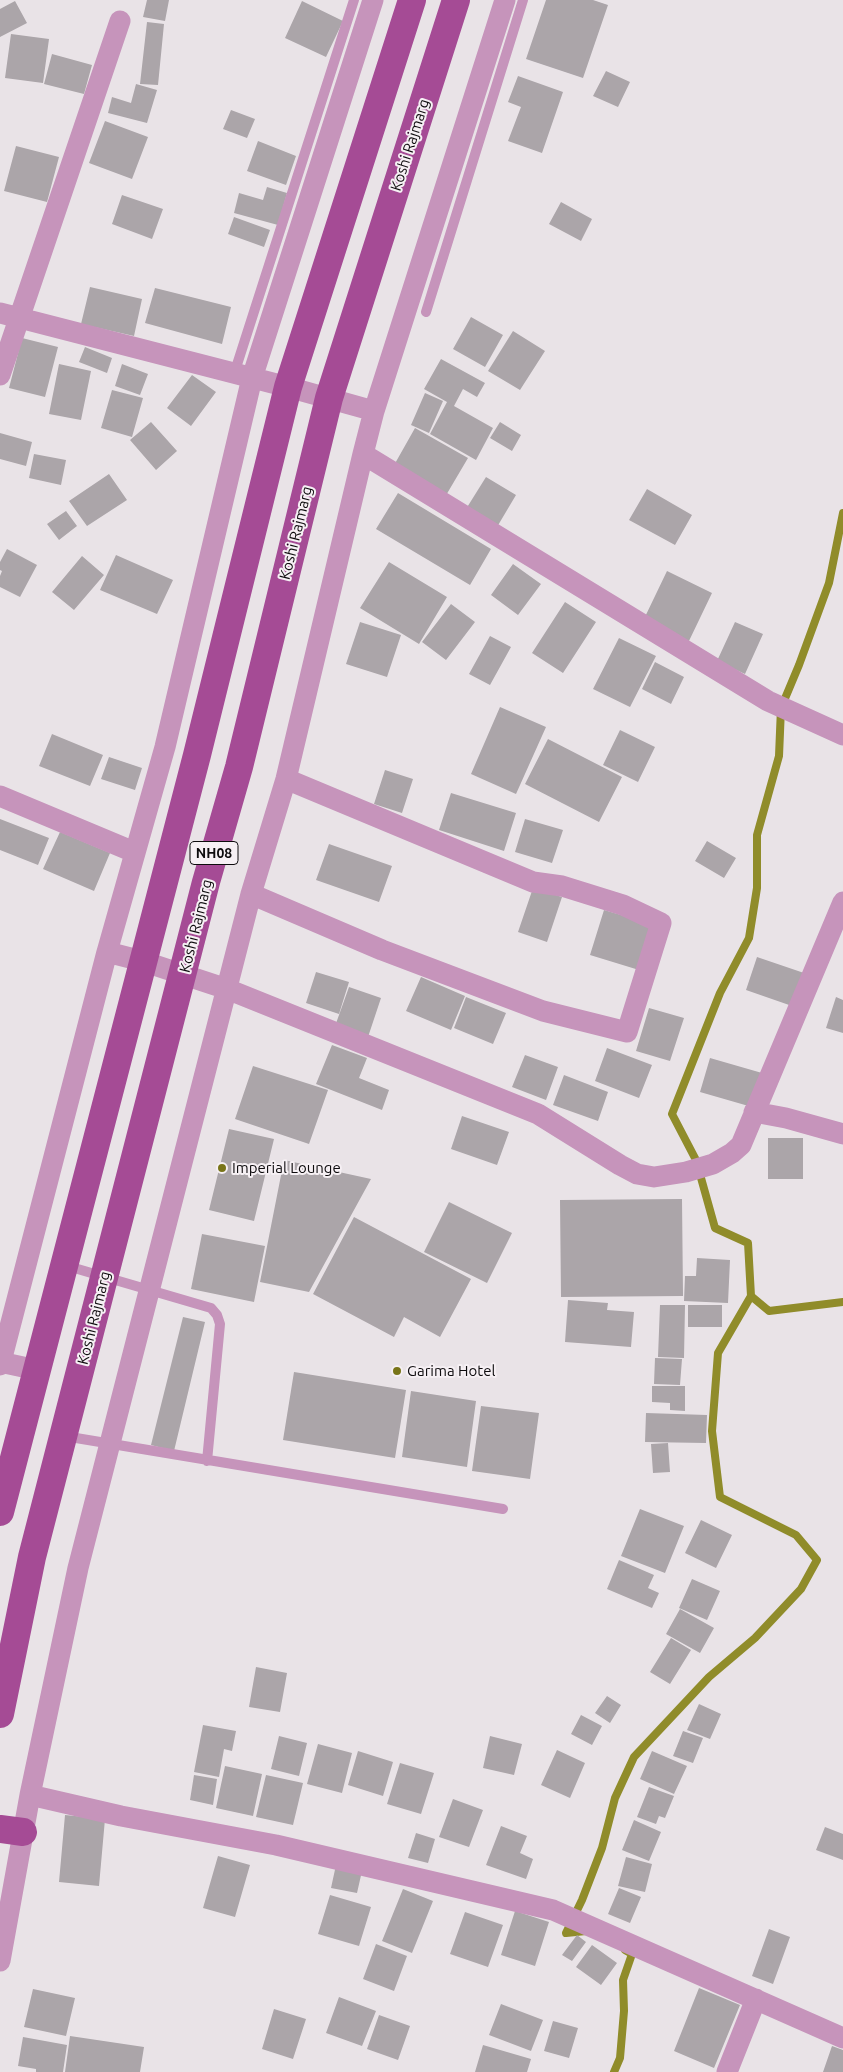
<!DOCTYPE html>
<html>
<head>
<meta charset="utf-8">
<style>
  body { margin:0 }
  canvas { display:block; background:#e9e3e7 }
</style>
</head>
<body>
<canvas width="843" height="2072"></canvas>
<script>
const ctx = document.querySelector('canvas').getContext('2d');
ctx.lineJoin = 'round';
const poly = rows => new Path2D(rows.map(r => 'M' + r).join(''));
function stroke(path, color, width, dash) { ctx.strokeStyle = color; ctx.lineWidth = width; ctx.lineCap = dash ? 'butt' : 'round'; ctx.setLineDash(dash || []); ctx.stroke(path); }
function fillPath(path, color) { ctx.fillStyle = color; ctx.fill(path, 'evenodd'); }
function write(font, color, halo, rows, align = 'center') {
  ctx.font = font + ' Ubuntu,sans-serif'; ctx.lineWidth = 4; ctx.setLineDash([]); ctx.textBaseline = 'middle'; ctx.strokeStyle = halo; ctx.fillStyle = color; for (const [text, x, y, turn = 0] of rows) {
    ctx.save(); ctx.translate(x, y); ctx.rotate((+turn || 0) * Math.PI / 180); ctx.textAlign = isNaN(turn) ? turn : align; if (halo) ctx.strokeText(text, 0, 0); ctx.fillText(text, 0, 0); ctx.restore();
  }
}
stroke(poly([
  [751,1296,769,1311,843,1302],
  [586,1931,566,1933,582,1900,602,1848,615,1798,634,1757,709,1677,755,1638,801,1589,817,1560,796,1535,720,1497,712,1431,718,1353,751,1296,748,1243,715,1228,696,1160,672,1114,720,993,749,938,757,888,757,835,779,756,781,708,799,665,829,583,843,513],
  [614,2072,620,2058,624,2011,623,1980,632,1954,625,1950]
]), '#908c2a', 8);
fillPath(poly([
  [147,0,169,0,165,21,143,17],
  [546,0,593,0,608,5,583,78,526,59],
  [15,1,27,23,0,37,0,9],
  [302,1,343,21,326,57,285,38],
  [147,22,164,24,158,85,140,84],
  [11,34,49,39,43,83,5,78],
  [52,54,92,65,84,94,44,84],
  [606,71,630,82,618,107,593,96],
  [518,76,563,92,542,153,508,141,521,107,508,102],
  [136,84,157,90,147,123,108,113,112,97,131,103],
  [231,110,255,119,247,138,223,129],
  [105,121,148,137,132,179,89,163],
  [258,141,296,156,286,185,247,171],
  [16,146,59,157,47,202,4,191],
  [267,187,287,193,278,225,234,213,239,193,263,200],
  [122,195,163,209,152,239,112,224],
  [561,202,592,219,581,241,549,224],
  [234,217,270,230,264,247,228,234],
  [90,287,142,299,134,336,81,324],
  [155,288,231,307,222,344,145,323],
  [471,317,503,335,485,367,453,349],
  [513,331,545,351,520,390,488,371],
  [22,338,58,347,45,397,9,388],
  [85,347,112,358,107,373,79,362],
  [441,359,485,383,477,397,463,389,454,406,493,428,476,460,430,434,447,402,424,389],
  [59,364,91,371,81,420,49,414],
  [122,364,148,374,140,395,115,386],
  [192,375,216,392,191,426,167,408],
  [112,390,143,398,132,437,101,428],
  [425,393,443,401,429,433,411,425],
  [151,422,177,451,156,470,130,440],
  [500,422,521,435,512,451,490,438],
  [415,428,468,458,445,497,393,467],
  [0,433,32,442,26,466,0,459],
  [34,454,66,460,61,485,29,478],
  [109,474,127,500,87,526,69,501],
  [486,477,516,495,497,527,466,509],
  [647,489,692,515,675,545,629,520],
  [398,493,491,549,470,585,376,529],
  [66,511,77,526,59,540,47,524],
  [7,549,37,565,20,597,0,587,0,576,2,571,0,570,0,562],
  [116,555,173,580,157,614,100,590],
  [82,556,104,575,74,610,52,592],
  [389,562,447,597,419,644,360,608],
  [513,564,541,584,518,615,491,595],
  [667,571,712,593,688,643,643,621],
  [565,602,596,622,563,673,532,653],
  [451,604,475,622,446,660,422,642],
  [360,622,401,635,387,677,346,664],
  [735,622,763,634,745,674,717,661],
  [490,636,511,647,490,685,469,674],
  [619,638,656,656,630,707,593,689],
  [655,662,684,677,671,704,642,689],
  [500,707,546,727,516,794,471,774],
  [620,730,655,747,638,782,603,765],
  [52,734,103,755,90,786,39,766],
  [548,739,622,777,599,822,525,784],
  [109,757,142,768,135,790,101,779],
  [385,770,413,779,402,813,374,804],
  [451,793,516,813,504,851,439,830],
  [0,819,49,838,38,865,0,850],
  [525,819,563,830,552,863,515,852],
  [60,832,110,853,94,891,43,869],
  [707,841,736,858,724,878,695,861],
  [329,844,392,866,379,902,316,880],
  [533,888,562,897,547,942,518,932],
  [604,910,652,924,639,970,590,955],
  [757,957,804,973,792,1006,746,990],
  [316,972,349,982,339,1014,306,1003],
  [421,977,465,996,451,1030,406,1011],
  [349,987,381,998,367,1040,334,1029],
  [466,997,506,1013,493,1044,454,1028],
  [836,997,843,1000,843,1033,826,1028],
  [649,1008,684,1018,670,1061,636,1051],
  [332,1045,367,1058,359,1078,389,1090,382,1110,316,1084],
  [607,1048,652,1065,639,1098,595,1081],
  [525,1055,558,1067,546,1100,512,1087],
  [710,1058,762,1073,752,1107,700,1092],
  [253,1066,328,1090,309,1144,235,1119],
  [564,1075,608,1092,598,1121,553,1105],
  [462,1116,509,1132,497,1165,451,1149],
  [229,1129,274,1139,254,1221,209,1210],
  [768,1138,803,1138,803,1179,768,1179],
  [284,1160,371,1179,309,1292,260,1282],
  [682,1199,683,1296,561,1297,560,1200],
  [449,1202,512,1233,487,1283,424,1252],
  [354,1217,471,1279,440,1337,404,1317,394,1337,313,1294],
  [202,1234,265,1246,254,1302,191,1289],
  [697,1258,730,1260,728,1303,684,1301,685,1276,696,1276],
  [568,1300,608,1303,607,1310,634,1312,631,1347,565,1342],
  [660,1305,685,1305,684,1358,658,1357],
  [688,1305,722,1305,722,1327,688,1327],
  [183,1317,205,1322,174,1451,151,1445],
  [655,1358,682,1359,680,1385,654,1384],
  [294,1372,406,1390,395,1458,283,1440],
  [652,1386,685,1386,685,1411,670,1410,670,1403,652,1402],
  [411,1391,476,1401,467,1467,402,1457],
  [481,1406,539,1413,530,1479,472,1471],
  [646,1413,707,1415,706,1443,645,1442],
  [668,1443,670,1472,653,1473,651,1444],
  [640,1509,684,1526,665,1573,621,1556],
  [701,1520,732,1535,716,1568,685,1553],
  [619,1560,654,1575,648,1588,659,1593,652,1608,607,1589],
  [692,1579,720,1591,707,1620,679,1608],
  [680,1609,714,1628,700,1653,666,1634],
  [671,1638,691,1650,670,1684,650,1672],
  [256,1667,287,1673,280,1712,249,1707],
  [607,1696,621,1705,610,1723,595,1713],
  [699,1704,721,1714,710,1739,687,1730],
  [581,1715,602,1726,592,1745,571,1734],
  [203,1725,236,1731,232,1751,224,1749,219,1777,194,1772],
  [683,1731,703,1738,693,1763,673,1756],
  [279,1736,307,1743,299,1776,271,1769],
  [490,1736,522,1744,514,1775,483,1768],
  [318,1744,352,1753,342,1793,307,1784],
  [557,1750,585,1763,570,1798,541,1785],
  [358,1751,393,1762,383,1796,348,1785],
  [652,1751,687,1766,674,1794,640,1779],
  [400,1763,434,1773,421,1814,387,1804],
  [225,1766,262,1774,253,1816,216,1808],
  [194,1775,217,1779,213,1805,190,1800],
  [266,1775,303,1783,293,1825,256,1817],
  [649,1787,674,1796,665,1818,659,1816,656,1824,637,1817],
  [453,1799,483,1810,469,1847,439,1837],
  [65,1815,105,1819,99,1886,59,1882],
  [634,1820,661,1832,649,1861,622,1850],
  [501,1826,527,1836,520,1853,533,1859,526,1879,486,1865],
  [825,1827,843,1834,843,1860,816,1850],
  [416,1833,435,1839,428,1863,408,1858],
  [218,1856,250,1865,235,1917,203,1908],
  [626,1857,652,1864,645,1892,618,1886],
  [336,1865,362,1871,357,1893,331,1888],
  [619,1888,641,1897,630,1923,608,1914],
  [403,1889,433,1901,412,1953,382,1941],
  [330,1895,371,1907,359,1946,318,1934],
  [515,1911,549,1922,535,1966,501,1955],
  [465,1912,503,1925,488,1967,450,1954],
  [769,1929,790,1937,773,1984,752,1976],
  [577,1935,586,1942,572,1961,562,1955],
  [376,1944,407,1956,394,1991,363,1979],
  [592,1945,617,1963,601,1985,576,1967],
  [699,1988,740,2005,714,2068,674,2051],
  [33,1989,75,1998,66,2036,24,2027],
  [339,1997,376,2011,362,2046,326,2033],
  [501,2004,543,2020,531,2051,489,2035],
  [274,2009,306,2019,293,2059,262,2049],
  [379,2015,410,2026,398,2060,367,2049],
  [553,2021,578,2028,569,2058,544,2051],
  [70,2036,144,2047,140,2072,65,2072],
  [23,2037,67,2045,63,2072,36,2072,36,2069,18,2066],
  [483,2045,531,2059,527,2072,475,2072],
  [832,2046,843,2050,843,2072,823,2072]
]), '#aba5a9');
stroke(poly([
  [426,312,523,0],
  [234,374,354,0],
  [64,1265,211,1308,217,1315,220,1324,207,1461],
  [64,1436,503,1509]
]), '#c694bb', 10);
stroke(poly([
  [0,313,288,387,374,411],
  [0,375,120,21],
  [363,454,768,701,843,735],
  [0,796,134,852],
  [251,894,382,950,543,1011,627,1032,661,923,623,905,562,886,533,882,286,779],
  [107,952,142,961,227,989,538,1114,620,1165,637,1174,654,1177,686,1172,713,1164,732,1153,741,1145,843,902],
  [754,1112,786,1118,843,1134],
  [0,1362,37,1370],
  [0,1365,107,952,165,747,252,378,373,0],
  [30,1795,121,1816,276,1845,553,1910,843,2038],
  [0,1961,30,1795,78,1568,251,894,286,779,363,454,374,411,505,0],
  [727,2072,756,1999]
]), '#c694bb', 21);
stroke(poly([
  [0,1512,197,755,288,387,412,0],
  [0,1714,32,1557,206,882,239,767,329,398,456,0],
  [0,1829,23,1832]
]), '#a54b95', 28);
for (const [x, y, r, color] of [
  [222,1168,5,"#787418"],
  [397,1371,5,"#787418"]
]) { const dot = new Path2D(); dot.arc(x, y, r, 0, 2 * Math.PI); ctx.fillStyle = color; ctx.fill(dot); stroke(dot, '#f6f0f4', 2); }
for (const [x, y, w] of [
  [214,853,48]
]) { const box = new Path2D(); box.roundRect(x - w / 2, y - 11.5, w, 23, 4); ctx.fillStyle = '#f6f0f4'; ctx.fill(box); stroke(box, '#0e0c0e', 1); }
write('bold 14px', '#0e0c0e', null, [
  ["NH08",214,853]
]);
write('15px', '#0e0c0e', '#f6f0f4', [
  ["Koshi Rajmarg",410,145,-72],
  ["Koshi Rajmarg",296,533,-76],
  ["Koshi Rajmarg",196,926,-76],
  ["Koshi Rajmarg",94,1318,-76]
]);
write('15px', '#0e0c0e', '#f6f0f4', [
  ["Imperial Lounge",232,1168],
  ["Garima Hotel",407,1371]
], 'left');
</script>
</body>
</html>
